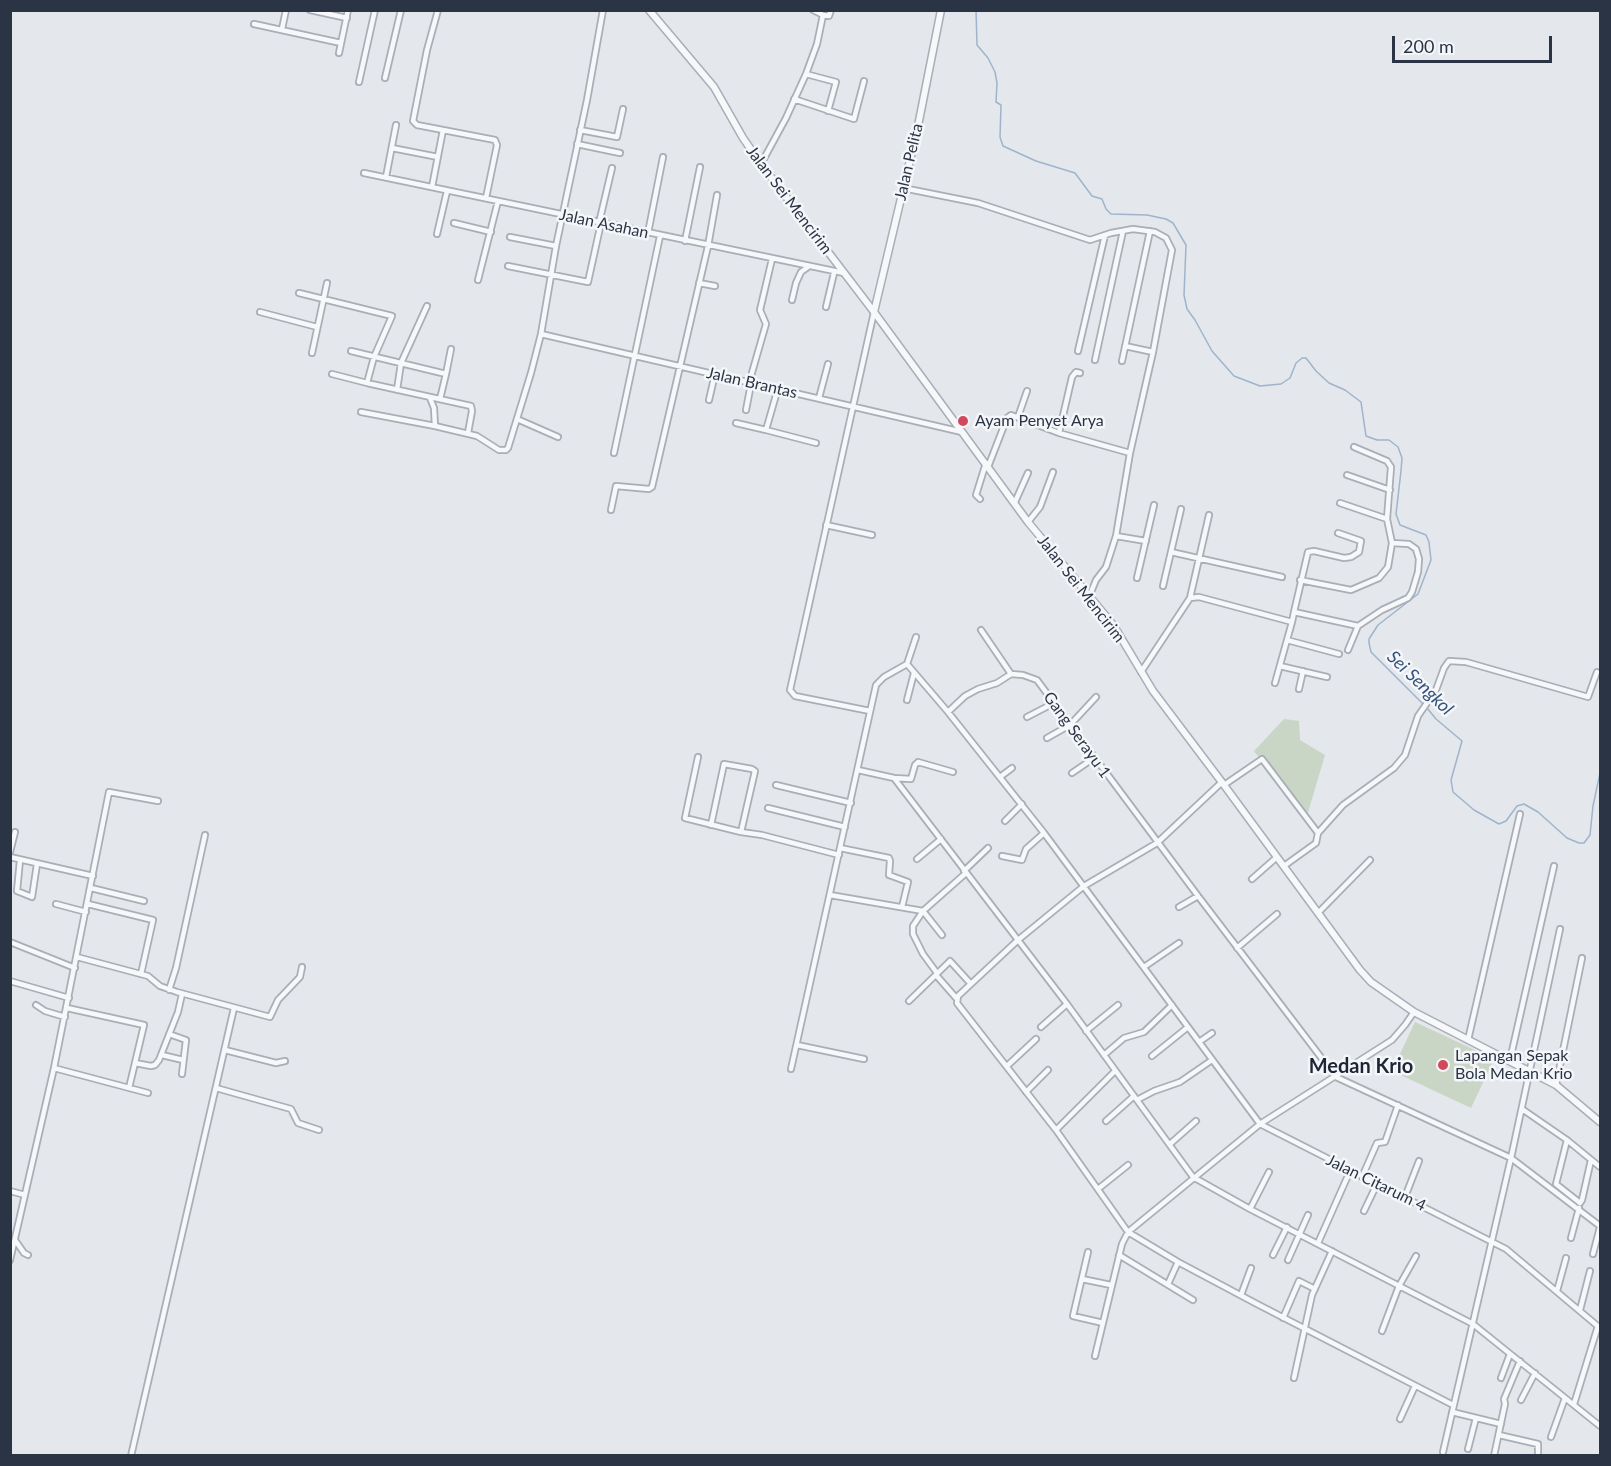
<!DOCTYPE html>
<html>
<head>
<meta charset="utf-8">
<style>
  body { margin:0 }
  #map { position:relative; width:1611px; height:1466px; overflow:hidden; background:#e4e7ec; font-family:Lato,sans-serif }
  canvas { display:block }
  .frame { position:absolute; inset:0; border:12px solid #2b3445; pointer-events:none }
  .scale { position:absolute; left:1392px; top:36px; width:160px; height:27px; box-sizing:border-box; border:3px solid #2b3445; border-top:0; padding-left:8px; font-size:18px; line-height:21px; white-space:nowrap; color:#2b3445; -webkit-text-stroke:4px #f4f6f9; paint-order:stroke }
</style>
</head>
<body>
<div id="map">
<canvas width="1611" height="1466"></canvas>
<div class="frame"></div>
<div class="scale">200 m</div>
</div>
<script>
const ctx = document.querySelector('canvas').getContext('2d');
ctx.lineJoin = 'round';
function fillPath(path, color) { ctx.fillStyle = color; ctx.fill(path, 'evenodd'); }
const poly = rows => new Path2D(rows.map(r => 'M' + r).join(''));
function stroke(path, color, width, dash) { ctx.strokeStyle = color; ctx.lineWidth = width; ctx.lineCap = dash ? 'butt' : 'round'; ctx.setLineDash(dash || []); ctx.stroke(path); }
function write(font, color, halo, rows, align = 'center') {
  ctx.font = font + ' Lato,sans-serif'; ctx.lineWidth = 5; ctx.setLineDash([]); ctx.textBaseline = 'middle'; ctx.strokeStyle = halo; ctx.fillStyle = color; for (const [text, x, y, turn = 0] of rows) {
    ctx.save(); ctx.translate(x, y); ctx.rotate((+turn || 0) * Math.PI / 180); ctx.textAlign = isNaN(turn) ? turn : align; if (halo) ctx.strokeText(text, 0, 0); ctx.fillText(text, 0, 0); ctx.restore();
  }
}
fillPath(poly([
  [1284,719,1299,721,1300,740,1325,755,1306,819,1254,751],
  [1415,1022,1494,1059,1471,1108,1392,1071]
]), '#c9d6c5');
stroke(poly([
  [976,10,977,45,988,58,995,72,997,83,996,102,1001,105,1000,137,1003,146,1036,161,1075,173,1092,196,1102,199,1106,209,1111,214,1147,215,1166,219,1173,223,1186,245,1184,295,1187,309,1195,320,1212,351,1234,376,1260,386,1281,384,1290,378,1296,363,1302,358,1306,358,1316,371,1329,383,1345,390,1361,402,1366,436,1377,440,1389,440,1398,447,1402,458,1401,471,1396,514,1400,525,1426,535,1429,542,1431,560,1418,594,1378,625,1369,639,1369,643,1371,652,1424,705],
  [1427,708,1436,719,1462,741,1451,780,1453,792,1474,810,1499,824,1506,821,1517,806,1524,804,1538,812,1567,838,1579,843,1584,843,1590,835,1593,806,1600,773]
]), '#9fb4cc', 1.5);
const minor = poly([
  [310,10,347,18],
  [438,10,427,50,413,121,417,125,495,140,497,145,486,198],
  [813,10,823,15],
  [254,24,341,43],
  [282,29,286,10],
  [339,53,348,10],
  [806,74,836,82,828,111],
  [385,78,401,10],
  [359,82,375,10],
  [794,99,854,119,864,81],
  [580,130,617,137,623,109],
  [577,144,620,153],
  [392,148,438,157],
  [761,164,786,118,806,74,817,44,823,15,829,16,831,10],
  [364,173,844,273],
  [386,177,396,125],
  [432,187,443,130],
  [903,188,978,203,1090,240,1111,233,1133,229,1155,232,1166,238,1172,250,1153,352,1130,453,1116,536,1106,567,1096,580,1089,597],
  [454,223,491,232],
  [599,223,612,168],
  [648,233,663,157],
  [437,234,447,191],
  [510,237,556,246],
  [685,241,700,167],
  [508,266,588,282,601,223],
  [478,280,498,201],
  [699,283,715,286],
  [299,293,392,316,374,357,367,383,471,406,472,411,468,433],
  [792,300,796,283,801,272,808,267],
  [826,307,834,273],
  [260,312,317,327],
  [541,334,962,432],
  [1125,346,1153,352],
  [351,351,446,374,440,399],
  [1078,351,1105,235],
  [312,353,327,283],
  [1095,360,1123,231],
  [1122,361,1150,231],
  [332,374,367,383],
  [446,374,451,349],
  [749,383,766,324,760,310,772,259],
  [778,388,766,430,816,443],
  [397,390,401,363,427,306],
  [430,398,434,408,435,426,477,436,499,450,506,450,508,448,531,373,541,334,556,246,587,100,603,10],
  [819,398,828,364],
  [709,400,715,374],
  [746,410,751,384],
  [361,412,435,426],
  [1018,417,1027,391],
  [517,419,558,437],
  [736,423,766,430],
  [1059,433,1072,377,1076,372,1080,373],
  [614,453,660,236],
  [988,467,1007,418,1011,415,1059,433,1130,453],
  [1347,475,1390,490],
  [980,499,976,495,986,463],
  [1015,502,1028,473],
  [1340,503,1387,519],
  [611,510,616,486,649,489,652,487,708,246,717,195],
  [1028,522,1040,507,1053,472],
  [826,525,872,535],
  [1116,536,1146,541],
  [1171,552,1282,577],
  [1137,578,1154,505],
  [1300,580,1351,590,1379,578,1388,567,1392,543,1387,519,1391,467,1387,461,1354,447],
  [1163,586,1181,509],
  [1190,598,1199,597,1292,622,1294,612,1358,626,1382,610,1408,598,1412,592,1418,572,1419,559,1416,549,1409,544,1392,543],
  [1294,612,1308,552,1314,551,1344,558,1351,557,1359,552,1361,541,1338,533],
  [981,630,1011,674],
  [1287,640,1339,654],
  [1348,650,1358,626],
  [907,664,916,637],
  [1280,666,1327,677],
  [1141,672,1190,598,1209,515],
  [1275,683,1292,622],
  [1299,689,1303,671],
  [907,700,914,673],
  [870,711,795,696,790,690,874,312],
  [948,712,965,696,978,689,997,683,1011,674,1023,675,1037,680,1198,896,1336,1077,1511,1158,1600,1226],
  [1027,717,1054,703],
  [1047,738,1070,725,1096,697],
  [698,757,685,818,741,832,762,835,839,855],
  [858,770,894,778,1067,1004,1193,1177,1250,1209,1473,1324,1600,1426],
  [1072,773,1094,758],
  [1000,777,1012,768],
  [894,778,911,779,915,765,918,762,953,772],
  [1222,782,1157,843,1084,886,1018,940,958,996,957,1003,1056,1130,1128,1232,1178,1262,1257,1304,1453,1405],
  [776,785,851,803],
  [1224,785,1262,759,1318,833,1343,805,1394,768,1405,755,1418,716,1436,690,1444,668,1449,661,1466,662,1588,697,1597,672],
  [768,808,845,827],
  [1005,821,1022,804],
  [711,825,724,764,752,769,755,771,741,832],
  [840,848,889,858,890,861,889,875,908,882,902,907],
  [10,852,15,832],
  [1002,856,1022,860,1026,849,1044,833],
  [10,857,93,876],
  [917,859,941,839],
  [20,860,17,891,32,897,37,864],
  [1284,866,1316,843,1318,833],
  [964,871,988,848],
  [1252,879,1277,857],
  [91,888,144,901],
  [830,895,923,911,942,935],
  [56,904,86,912],
  [88,904,153,920,141,974],
  [1179,907,1198,896],
  [1318,913,1370,860],
  [10,942,75,968],
  [1237,948,1277,914],
  [77,957,148,976,160,986,177,992,270,1017,278,1000,300,977,302,967],
  [1144,967,1179,943],
  [937,973,923,954,913,934,913,926,923,911,966,873],
  [936,975,957,999],
  [10,981,69,998],
  [169,990,176,968,205,835],
  [909,1001,950,961,971,984],
  [36,1005,45,1011,65,1017],
  [67,1008,144,1025,129,1088],
  [1041,1027,1067,1004],
  [1086,1031,1118,1005],
  [169,1034,186,1040,182,1074],
  [1468,1040,1520,814],
  [1199,1042,1212,1033],
  [797,1045,864,1059],
  [225,1050,276,1063,285,1061],
  [162,1055,183,1060],
  [1104,1055,1124,1038,1144,1032,1172,1005],
  [1152,1056,1188,1027],
  [1510,1060,1554,866],
  [135,1063,151,1066,155,1065,159,1060,178,1012,182,994],
  [1007,1066,1036,1039],
  [54,1068,148,1093],
  [791,1069,876,685,884,677,907,664,948,712,1044,833,1260,1124,1506,1249,1600,1328],
  [1556,1085,1582,958],
  [216,1088,291,1109,298,1123,319,1130],
  [1026,1092,1048,1070],
  [1137,1100,1154,1091,1180,1082,1212,1060],
  [1522,1109,1567,1140,1600,1167],
  [1106,1121,1134,1096],
  [1056,1130,1115,1071],
  [1567,1140,1556,1184,1580,1203,1582,1200,1591,1160],
  [1170,1144,1196,1121],
  [1362,1177,1377,1143,1385,1142,1398,1105],
  [1098,1189,1128,1165],
  [10,1191,25,1195],
  [1405,1197,1419,1161],
  [1250,1209,1269,1172],
  [1364,1211,1377,1184],
  [1571,1238,1579,1208],
  [15,1240,24,1253,28,1255],
  [1318,1243,1350,1171],
  [1088,1252,1073,1316,1103,1323],
  [1593,1254,1600,1227],
  [1119,1255,1193,1300],
  [1273,1255,1287,1227],
  [10,1260,54,1068,109,792,158,801],
  [1288,1260,1308,1215],
  [1082,1279,1111,1285],
  [1168,1284,1178,1262],
  [1557,1291,1566,1258],
  [1241,1295,1251,1268],
  [1580,1310,1590,1271],
  [1283,1318,1299,1281,1315,1289],
  [1382,1331,1399,1286,1416,1256],
  [1095,1356,1122,1244,1128,1232,1260,1124,1392,1040,1405,1025,1414,1012],
  [1294,1378,1312,1295,1332,1251],
  [1501,1378,1510,1354],
  [1521,1400,1535,1373],
  [1574,1404,1598,1326],
  [1452,1412,1501,1424],
  [1400,1419,1415,1386],
  [1499,1435,1538,1444,1538,1456],
  [1551,1437,1565,1398],
  [1468,1449,1476,1418],
  [1443,1452,1511,1158,1560,929],
  [131,1456,234,1008],
  [1494,1456,1505,1404,1504,1399,1520,1361]
]);
const tertiary = poly([
  [649,10,714,87,743,138,761,164,874,312,1028,522,1114,626,1153,691,1224,785,1360,970,1371,982,1414,1012,1556,1085,1600,1122],
  [874,312,917,131,941,10]
]);
stroke(minor, '#a9aeb7', 8);
stroke(tertiary, '#a9aeb7', 9);
stroke(minor, '#f7f8fa', 4.5);
stroke(tertiary, '#f7f8fa', 6);
for (const [x, y, r, color] of [
  [963,421,6,"#d1495b"],
  [1443,1065,6,"#d1495b"]
]) { const dot = new Path2D(); dot.arc(x, y, r, 0, 2 * Math.PI); ctx.fillStyle = color; ctx.fill(dot); stroke(dot, '#f4f6f9', 2); }
write('16px', '#2b3445', '#f4f6f9', [
  ["Jalan Pelita",909,162,-77],
  ["Jalan Sei Mencirim",789,200,53],
  ["Jalan Asahan",604,224,12],
  ["Jalan Brantas",752,383,13],
  ["Jalan Sei Mencirim",1081,589,52],
  ["Gang Serayu 1",1077,735,54],
  ["Jalan Citarum 4",1376,1183,26]
]);
write('16px', '#2b3445', '#f4f6f9', [
  ["Ayam Penyet Arya",975,421],
  ["Lapangan Sepak",1455,1056],
  ["Bola Medan Krio",1455,1074]
], 'left');
write('italic 18px', '#34527a', '#f4f6f9', [
  ["Sei Sengkol",1420,683,44]
]);
write('bold 20px', '#1d2536', '#f4f6f9', [
  ["Medan Krio",1361,1067]
]);
</script>
</body>
</html>
